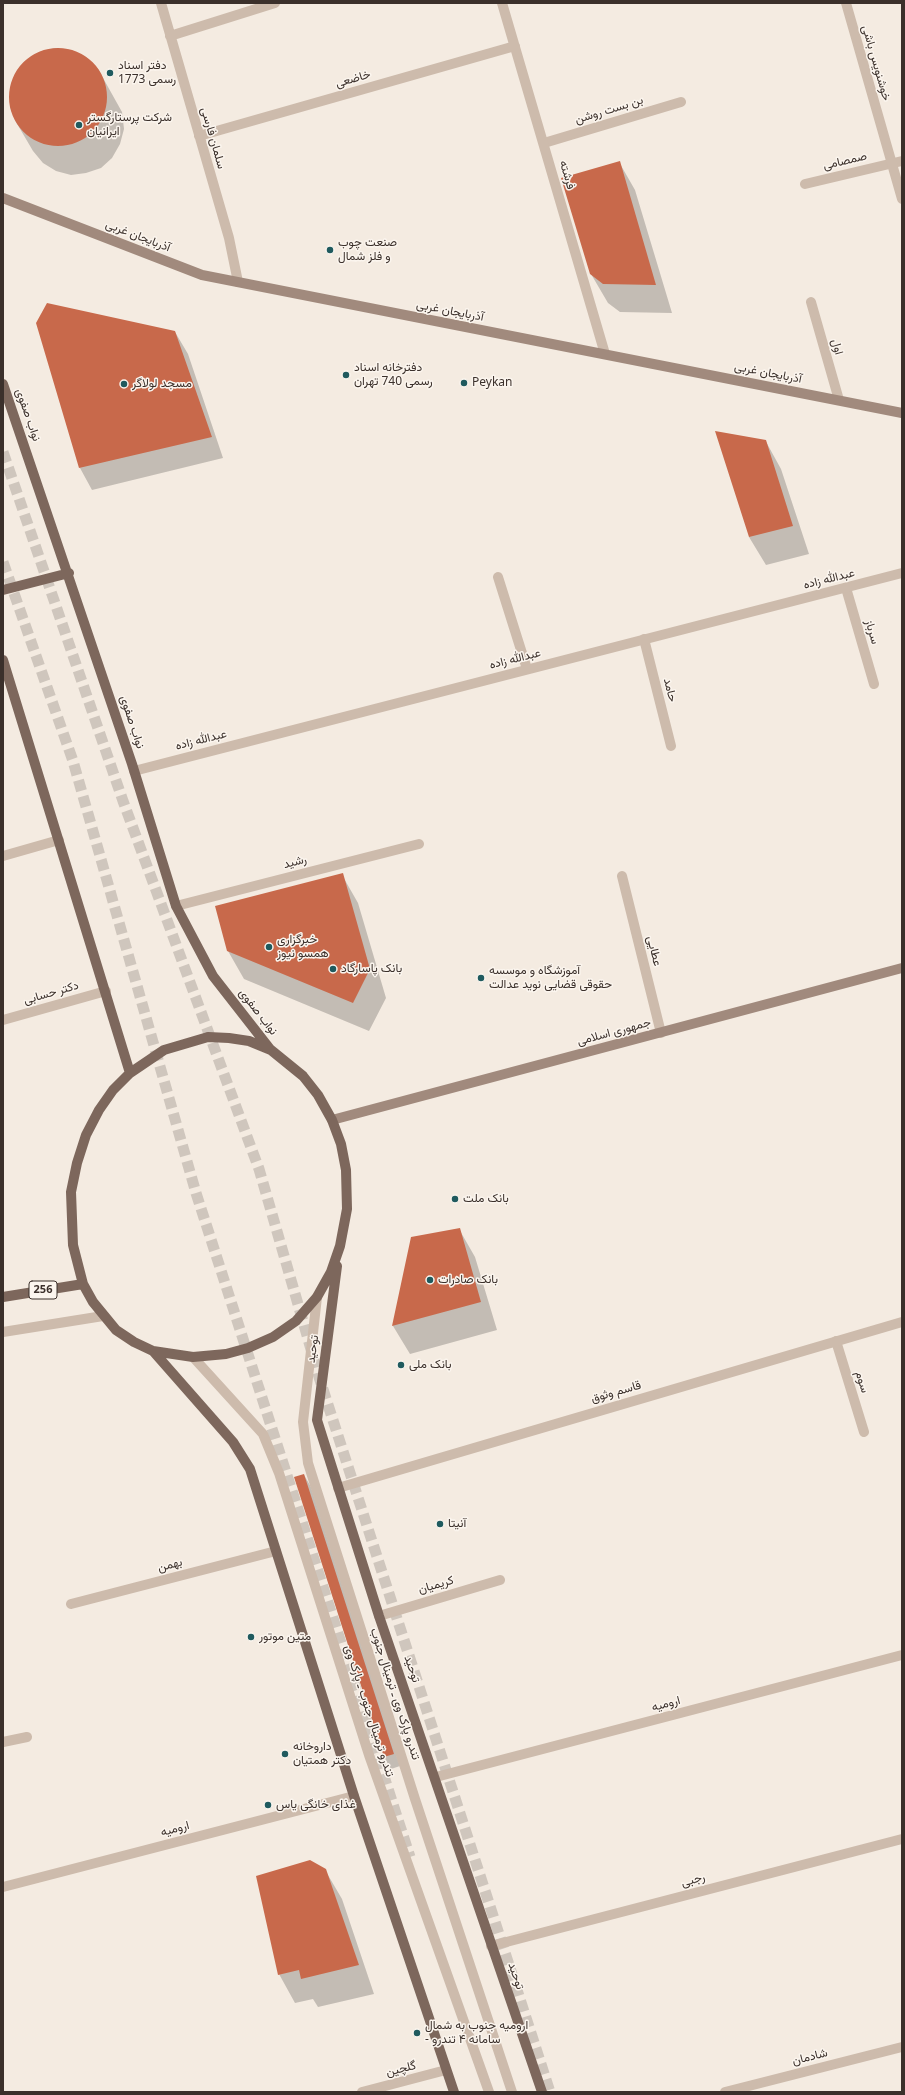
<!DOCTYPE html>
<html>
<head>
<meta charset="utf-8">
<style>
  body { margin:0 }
  #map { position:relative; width:905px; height:2095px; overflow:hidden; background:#f4ebe1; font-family:"Noto Sans",sans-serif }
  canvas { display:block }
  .frame { position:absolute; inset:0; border:4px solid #3b302b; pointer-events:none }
</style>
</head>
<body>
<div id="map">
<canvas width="905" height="2095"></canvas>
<div class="frame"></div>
</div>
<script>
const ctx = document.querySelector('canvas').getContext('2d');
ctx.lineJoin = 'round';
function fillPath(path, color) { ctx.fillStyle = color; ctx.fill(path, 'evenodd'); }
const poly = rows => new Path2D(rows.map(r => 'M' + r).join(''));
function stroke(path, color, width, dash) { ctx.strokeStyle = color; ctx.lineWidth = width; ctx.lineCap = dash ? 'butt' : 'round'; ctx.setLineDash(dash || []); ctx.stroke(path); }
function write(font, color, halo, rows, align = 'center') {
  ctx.font = font + ' "Noto Sans",Vazirmatn,sans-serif'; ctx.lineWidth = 3; ctx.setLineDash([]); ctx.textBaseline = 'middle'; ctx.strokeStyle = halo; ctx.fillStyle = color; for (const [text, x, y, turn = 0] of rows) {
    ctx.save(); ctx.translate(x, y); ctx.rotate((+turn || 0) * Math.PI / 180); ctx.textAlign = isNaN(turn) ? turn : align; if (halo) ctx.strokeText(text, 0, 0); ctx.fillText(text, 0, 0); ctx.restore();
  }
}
fillPath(poly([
  [55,48,71,50,86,57,98,69,122,112,124,129,120,144,112,158,101,168,86,173,71,175,56,171,43,163,33,151,16,122,10,107,10,90,15,75,25,61,39,52],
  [619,162,635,190,672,313,620,312,608,303,591,274],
  [37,323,175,332,188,354,223,458,92,490,80,468],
  [765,440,781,469,809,554,766,565,749,537],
  [342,875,358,903,386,998,369,1031,244,979,228,951],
  [459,1229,475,1257,497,1330,410,1354,393,1326,412,1238],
  [304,1475,311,1487,400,1766,391,1769,384,1757,295,1478],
  [325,1870,342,1899,374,1994,318,2007,313,1999,295,2003,279,1974]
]), '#0003');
fillPath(poly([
  '9 97a49 49 0 1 1 98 0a49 49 0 1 1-98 0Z',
  [620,161,656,285,603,284,590,274,561,178],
  [47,303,175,331,212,437,79,468,36,323],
  [715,431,766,440,793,526,749,537],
  [343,873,370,969,353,1003,227,951,215,906],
  [460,1228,481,1302,392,1326,411,1237],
  [304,1474,394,1754,384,1757,294,1477],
  [310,1860,326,1869,359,1965,301,1979,299,1970,278,1975,256,1876]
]), '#c8694b');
stroke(poly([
  [3,452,123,801,259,1169,319,1377,550,2092],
  [3,562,73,761,196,1193,410,1857]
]), '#cfc6bd', 11, [11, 5.5]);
stroke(poly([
  [544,143,681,102],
  [805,184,902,161],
  [811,302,839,400],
  [498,577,527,669],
  [846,588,874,684],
  [644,639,671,746],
  [3,856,59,840],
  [622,876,661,1033],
  [3,1020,106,991],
  [317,1297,303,1422,308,1463,415,1799,512,2092],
  [3,1332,103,1316],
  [836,1341,864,1432],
  [193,1357,263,1434,279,1473,369,1755,489,2092],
  [71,1604,276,1551],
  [379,1616,500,1580]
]), '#cdbbac', 10);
stroke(poly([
  [161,3,229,238,238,282],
  [502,3,605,354],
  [846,3,902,199],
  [170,36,275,3],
  [199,136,515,46],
  [134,771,902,573],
  [176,906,419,844],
  [338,1488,902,1322],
  [3,1742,27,1737],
  [491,1946,902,1839],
  [362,2092,446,2070],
  [725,2092,902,2047]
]), '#cdbbac', 10);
stroke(poly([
  [436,1777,902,1655],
  [3,1887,354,1796]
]), '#cdbbac', 10);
stroke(poly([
  [3,198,202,275,902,413],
  [332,1120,902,968]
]), '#a18a7d', 10);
stroke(poly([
  [3,384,132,764,176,906,213,976,270,1049],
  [3,590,69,573],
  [3,660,130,1073],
  [208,1037,229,1038,249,1041,271,1050,303,1076,318,1095,332,1120,341,1144,346,1170,347,1209,340,1246,331,1272,317,1297,296,1321,273,1337,248,1348,226,1354,193,1357,153,1351,134,1342,116,1330,93,1302,83,1284,73,1245,71,1192,77,1163,86,1135,99,1110,113,1090,130,1073,164,1050,208,1037],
  [337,1266,317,1420,379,1616,542,2092],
  [3,1297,83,1284],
  [153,1351,233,1442,250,1469,354,1796,454,2092]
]), '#7d675c', 10);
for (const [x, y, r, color] of [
  [110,73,4,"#1f5a5e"],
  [79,125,4,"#1f5a5e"],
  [330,250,4,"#1f5a5e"],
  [346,375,4,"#1f5a5e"],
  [464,383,4,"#1f5a5e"],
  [124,384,4,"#1f5a5e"],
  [269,947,4,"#1f5a5e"],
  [333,969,4,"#1f5a5e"],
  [481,978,4,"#1f5a5e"],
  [455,1199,4,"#1f5a5e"],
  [430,1280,4,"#1f5a5e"],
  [401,1365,4,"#1f5a5e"],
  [440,1524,4,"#1f5a5e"],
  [251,1637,4,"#1f5a5e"],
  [285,1754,4,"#1f5a5e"],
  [268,1805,4,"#1f5a5e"],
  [417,2033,4,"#1f5a5e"]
]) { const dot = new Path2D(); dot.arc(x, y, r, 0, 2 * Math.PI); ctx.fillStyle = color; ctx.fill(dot); stroke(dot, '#fbf5ee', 1.5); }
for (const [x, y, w] of [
  [43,1290,28]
]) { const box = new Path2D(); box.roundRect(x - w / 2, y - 9, w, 18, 3); ctx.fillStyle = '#fbf5ee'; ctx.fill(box); stroke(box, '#3b302b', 1); }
write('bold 11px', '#3b302b', null, [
  ["256",43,1290]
]);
write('12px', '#3b302b', '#fbf5ee', [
  ["خوشنویس باشی",876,63,74],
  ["خاضعی",353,79,-16],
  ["بن بست روشن",609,110,-17],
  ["سلمان فارسی",213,138,74],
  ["صمصامی",845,161,-13],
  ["فرشته",567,175,74],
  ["آذربایجان غربی",138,236,21],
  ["آذربایجان غربی",450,311,11],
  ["اول",837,347,74],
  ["آذربایجان غربی",768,373,11],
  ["نواب صفوی",28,415,71],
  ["عبدالله زاده",829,579,-14],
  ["سرباز",872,632,74],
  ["عبدالله زاده",515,659,-14],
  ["حامد",670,690,76],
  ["نواب صفوی",132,722,72],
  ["عبدالله زاده",201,740,-14],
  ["رشید",295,862,-14],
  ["عطایی",654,951,76],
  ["دکتر حسابی",51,993,-16],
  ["نواب صفوی",258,1012,52],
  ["جمهوری اسلامی",614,1032,-15],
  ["توحید",313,1349,-82],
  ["سوم",862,1382,73],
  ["قاسم وثوق",616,1392,-16],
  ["بهمن",170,1565,-15],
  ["کریمیان",436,1585,-16],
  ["توحید",412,1669,71],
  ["تندرو پارک وی ـ ترمینال جنوب",395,1694,72],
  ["ارومیه",666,1704,-15],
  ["تندرو ترمینال جنوب ـ پارک وی",369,1711,72],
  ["ارومیه",175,1829,-15],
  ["رجبی",693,1880,-15],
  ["توحید",516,1976,71],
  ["شادمان",810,2057,-14],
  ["گلچین",401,2069,-14]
]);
write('12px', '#3b302b', '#fbf5ee', [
  ["دفتر اسناد",118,66],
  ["رسمی 1773",118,80],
  ["شرکت پرستارگستر",87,118],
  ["ایرانیان",87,132],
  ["صنعت چوب",338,243],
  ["و فلز شمال",338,257],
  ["دفترخانه اسناد",354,368],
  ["رسمی 740 تهران",354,382],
  ["Peykan",472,383],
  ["مسجد لولاگر",132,384],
  ["خبرگزاری",277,940],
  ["همسو نیوز",277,954],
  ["بانک پاسارگاد",341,969],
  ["آموزشگاه و موسسه",489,971],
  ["حقوقی قضایی نوید عدالت",489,985],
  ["بانک ملت",463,1199],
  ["بانک صادرات",438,1280],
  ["بانک ملی",409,1365],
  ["آنیتا",448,1524],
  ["متین موتور",259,1637],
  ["داروخانه",293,1747],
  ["دکتر همتیان",293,1761],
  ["غذای خانگی یاس",276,1805],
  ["ارومیه جنوب به شمال",425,2026],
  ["- سامانه ۴ تندرو",425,2040]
], 'left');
</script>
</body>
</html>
